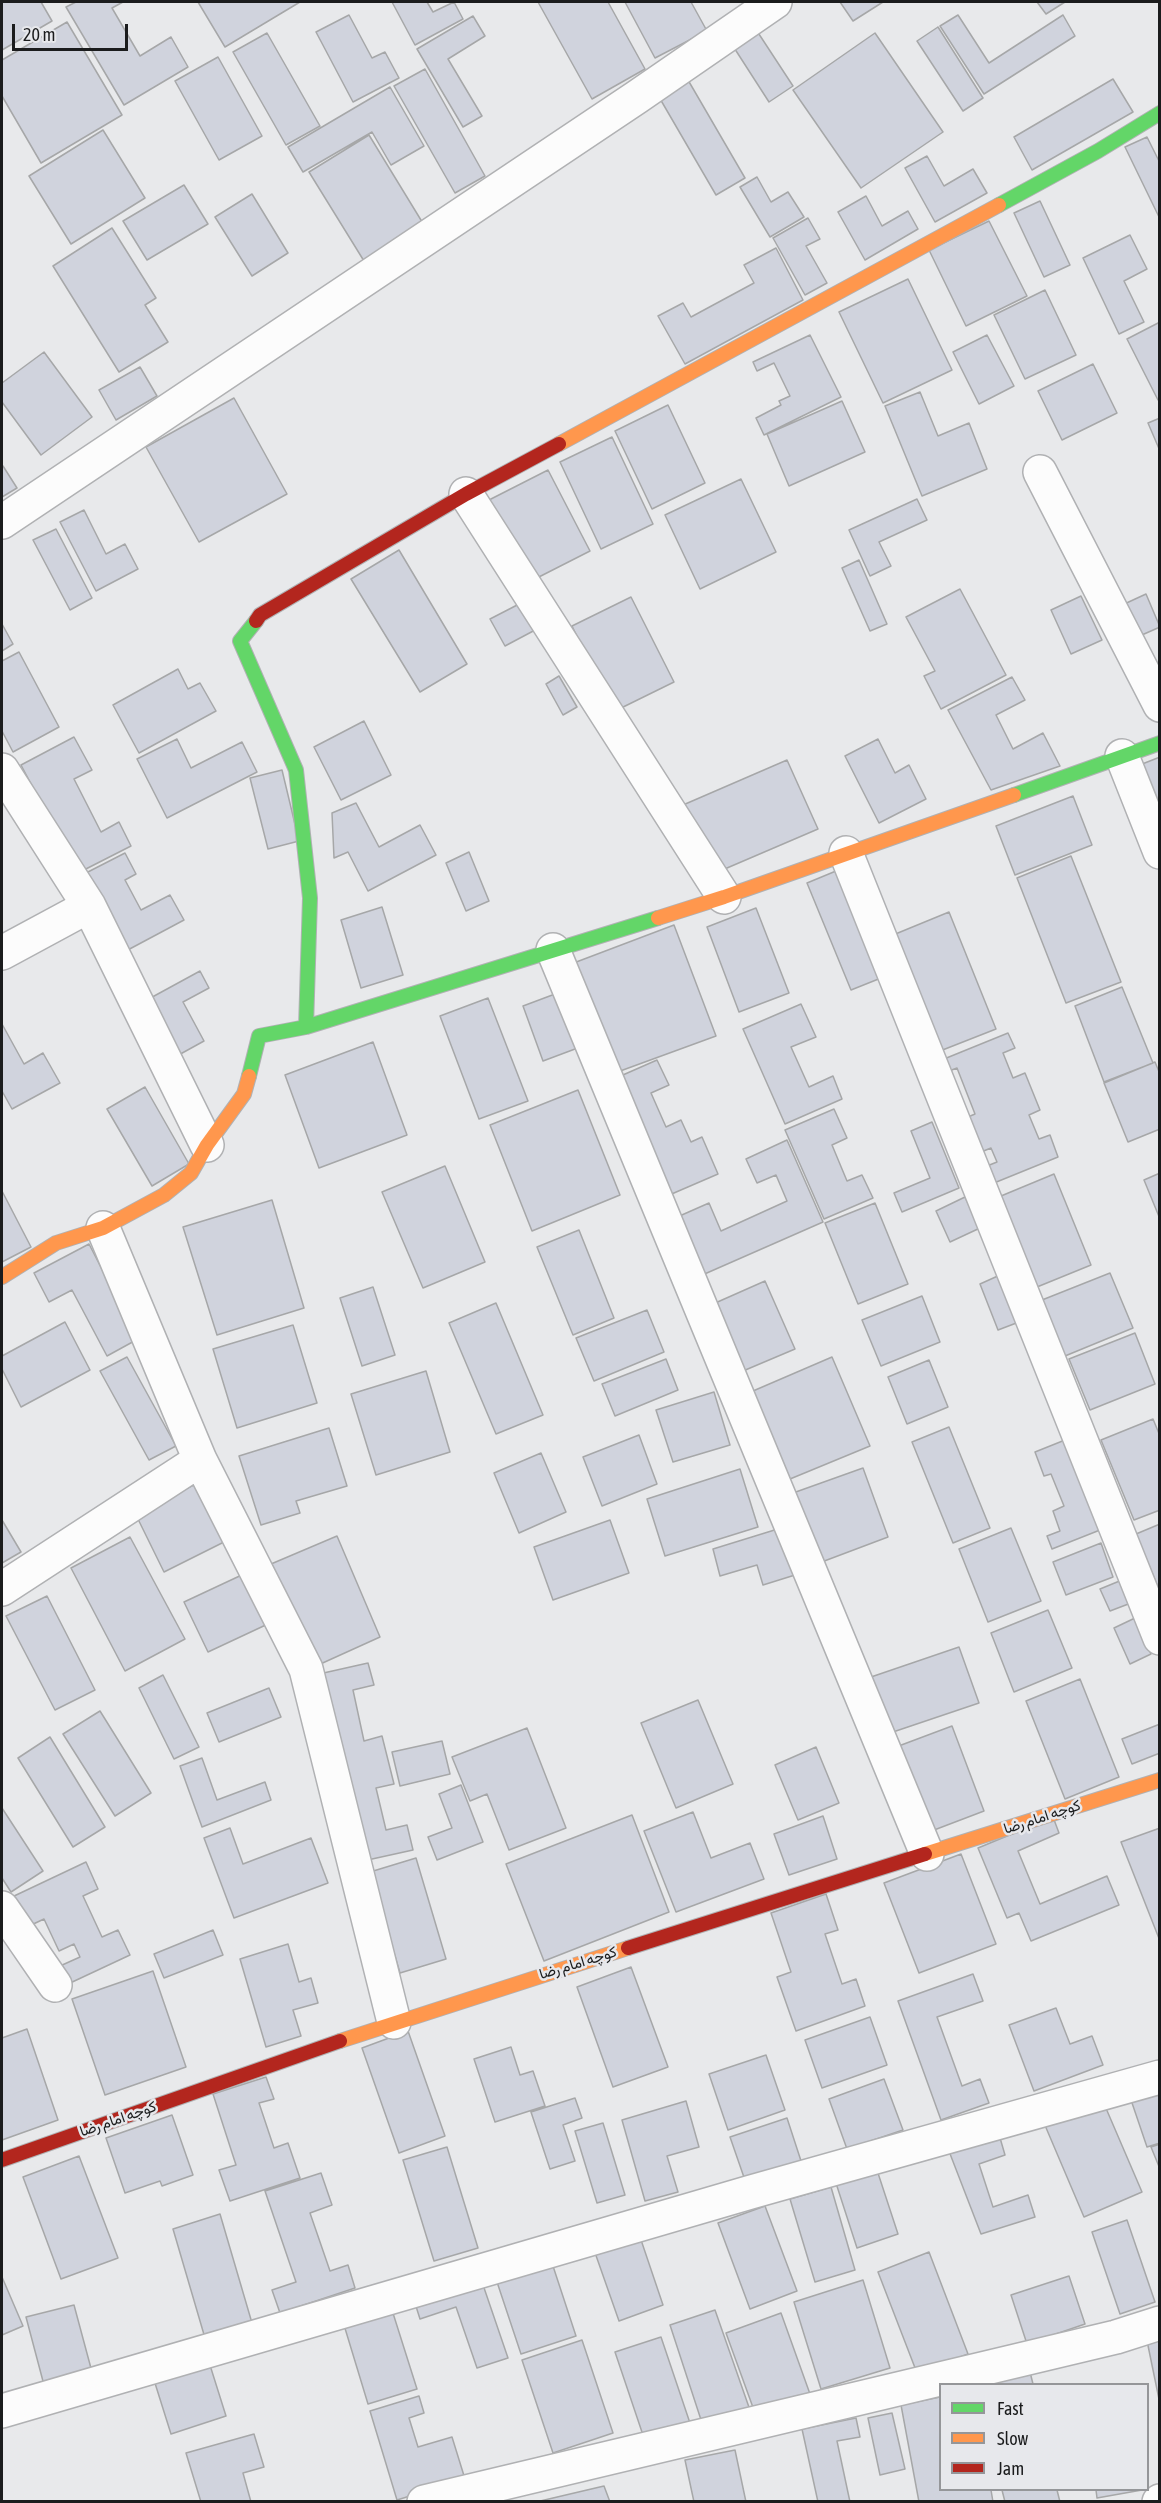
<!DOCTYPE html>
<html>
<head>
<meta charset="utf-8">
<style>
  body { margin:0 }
  #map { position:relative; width:1161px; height:2503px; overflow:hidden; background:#e8e9eb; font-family:"Asap Condensed",sans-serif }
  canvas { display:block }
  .frame { position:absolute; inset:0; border:3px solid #1b1c1d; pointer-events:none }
  .legend { position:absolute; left:939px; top:2383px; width:210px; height:108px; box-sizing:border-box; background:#e7e8ec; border:2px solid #959699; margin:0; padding:8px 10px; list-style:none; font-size:18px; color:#1b1c1d }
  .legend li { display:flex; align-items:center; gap:12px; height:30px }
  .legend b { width:30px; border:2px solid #959699 }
  .scale { position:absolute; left:12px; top:24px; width:116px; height:27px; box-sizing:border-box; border:3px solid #1b1c1d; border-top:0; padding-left:8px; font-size:18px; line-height:21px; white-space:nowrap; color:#1b1c1d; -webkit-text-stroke:4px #e7e8ec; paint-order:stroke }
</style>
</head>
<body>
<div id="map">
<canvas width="1161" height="2503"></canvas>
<div class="frame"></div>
<ul class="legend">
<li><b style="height:8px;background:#63d668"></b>Fast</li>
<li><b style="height:8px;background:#ff974d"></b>Slow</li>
<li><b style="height:8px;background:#b3261e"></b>Jam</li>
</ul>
<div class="scale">20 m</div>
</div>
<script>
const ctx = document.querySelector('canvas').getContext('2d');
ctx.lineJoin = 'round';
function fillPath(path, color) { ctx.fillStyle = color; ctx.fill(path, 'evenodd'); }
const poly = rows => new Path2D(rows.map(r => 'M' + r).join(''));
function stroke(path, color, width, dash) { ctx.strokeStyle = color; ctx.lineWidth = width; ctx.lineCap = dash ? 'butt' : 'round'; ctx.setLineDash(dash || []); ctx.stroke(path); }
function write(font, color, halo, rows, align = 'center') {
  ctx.font = font + ' "Asap Condensed",Vazirmatn,sans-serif'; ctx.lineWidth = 5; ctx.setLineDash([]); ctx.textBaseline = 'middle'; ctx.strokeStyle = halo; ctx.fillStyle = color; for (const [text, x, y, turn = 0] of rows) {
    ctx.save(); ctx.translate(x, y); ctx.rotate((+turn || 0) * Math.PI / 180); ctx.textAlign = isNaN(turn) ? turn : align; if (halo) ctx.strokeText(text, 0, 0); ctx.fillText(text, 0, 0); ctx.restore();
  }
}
const building = poly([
  [2,2,41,2,52,21,2,50,2,2],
  [76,2,123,2,112,8,140,56,171,37,188,67,124,105,66,7,76,2],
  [198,2,300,2,225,47,198,2],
  [392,2,427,2,433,12,454,2,463,19,415,45,392,2],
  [538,2,608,2,645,69,592,99,538,2],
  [625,2,691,2,707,31,655,58,625,2],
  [840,2,883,2,853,21,840,2],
  [1037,2,1065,2,1046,14,1037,2],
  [349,15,372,58,385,52,399,78,353,102,316,32,349,15],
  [958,15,989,63,1063,15,1075,36,984,94,940,26,958,15],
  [473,16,485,36,448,59,482,116,463,127,417,49,473,16],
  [67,22,122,115,41,163,2,96,2,60,67,22],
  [938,27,983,98,963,111,917,41,938,27],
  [755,28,793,86,769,102,731,43,755,28],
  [267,33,320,126,286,145,233,52,267,33],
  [875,33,943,132,861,188,793,90,875,33],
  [218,57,262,136,219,160,175,81,218,57],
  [425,69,485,176,455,193,394,86,425,69],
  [1113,79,1133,112,1032,170,1014,137,1113,79],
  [688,80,745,178,716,195,659,97,688,80],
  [390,87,424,146,391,165,372,132,303,172,288,147,390,87],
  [103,130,145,198,71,244,29,176,103,130],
  [369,135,424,225,364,261,309,172,369,135],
  [1147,137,1160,163,1160,219,1125,147,1147,137],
  [927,156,944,186,973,169,987,193,935,222,905,168,927,156],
  [757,177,771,202,788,192,804,217,770,237,740,187,757,177],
  [184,185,208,224,147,260,123,221,184,185],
  [252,194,288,253,252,276,215,217,252,194],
  [866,196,882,226,908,211,918,229,865,260,838,212,866,196],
  [1040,201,1070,265,1044,277,1014,213,1040,201],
  [808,218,820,239,806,246,827,283,805,295,773,238,808,218],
  [989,221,1027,296,966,326,929,250,989,221],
  [112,228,156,298,145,305,168,342,119,372,53,266,112,228],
  [1130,235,1147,269,1124,281,1144,322,1119,334,1083,258,1130,235],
  [776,248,803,300,685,364,658,316,683,303,691,317,754,283,744,265,776,248],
  [908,279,952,370,883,403,839,312,908,279],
  [1045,290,1076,355,1025,379,994,315,1045,290],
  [1160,322,1160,399,1158,400,1127,339,1160,322],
  [810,335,841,397,764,435,756,418,781,405,779,401,790,396,774,363,757,371,753,362,810,335],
  [987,335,1014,386,979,404,953,352,987,335],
  [44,352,92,417,41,455,2,402,2,383,44,352],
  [1093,364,1117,413,1062,440,1038,391,1093,364],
  [140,367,157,396,116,420,99,390,140,367],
  [920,392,938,436,969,423,987,469,922,496,885,406,920,392],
  [234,398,287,494,199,542,146,447,234,398],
  [842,401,865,452,789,486,767,434,842,401],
  [668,405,705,483,652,509,615,431,668,405],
  [1160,418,1160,451,1148,423,1160,418],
  [612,437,653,524,601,549,560,462,612,437],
  [3,466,17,488,2,497,2,467,3,466],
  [548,470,590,551,531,581,489,500,548,470],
  [741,479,776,552,700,589,665,515,741,479],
  [917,499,927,520,879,542,891,566,870,576,849,530,917,499],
  [84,510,106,554,125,544,138,569,96,591,60,522,84,510],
  [56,529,92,598,70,610,33,540,56,529],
  [399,550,467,664,420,692,351,579,399,550],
  [859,560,887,624,870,631,842,568,859,560],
  [960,589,1006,675,941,709,924,676,935,671,906,617,960,589],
  [1146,594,1160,627,1135,638,1120,606,1146,594],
  [1081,596,1102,640,1071,654,1051,610,1081,596],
  [631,597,674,682,613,712,572,626,631,597],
  [523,602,537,629,505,646,490,619,523,602],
  [2,624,13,644,2,651,2,624],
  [19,652,59,727,13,752,2,731,2,661,19,652],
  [178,669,188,689,200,683,216,711,139,753,113,705,178,669],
  [559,676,577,707,563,715,546,684,559,676],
  [1012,677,1025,700,996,715,1013,749,1043,733,1060,766,991,790,948,710,1012,677],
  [364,721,391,775,341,800,314,747,364,721],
  [74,737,92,770,74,779,101,832,119,822,131,846,78,873,21,765,74,737],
  [177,739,191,768,242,742,257,772,167,818,137,759,177,739],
  [878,739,895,773,909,765,926,799,879,823,845,756,878,739],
  [1160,757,1160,839,1132,768,1160,757],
  [787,760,818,829,713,874,683,805,787,760],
  [282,770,299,841,268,849,250,778,282,770],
  [1073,796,1092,845,1015,875,996,826,1073,796],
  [356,803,379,847,420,825,436,855,368,891,348,852,334,858,332,813,356,803],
  [469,852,489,901,466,911,446,863,469,852],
  [125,853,136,874,125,880,141,910,170,895,184,920,124,952,84,874,125,853],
  [1071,856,1121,982,1066,1003,1017,878,1071,856],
  [836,871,881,978,851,990,807,883,836,871],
  [382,907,403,975,361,988,341,920,382,907],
  [756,908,789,993,739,1012,707,927,756,908],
  [949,912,996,1029,940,1051,893,935,949,912],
  [674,925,716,1036,612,1074,571,964,674,925],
  [200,971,209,988,183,1002,204,1041,175,1057,145,1001,200,971],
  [1122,987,1153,1063,1104,1082,1075,1006,1122,987],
  [563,991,583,1046,543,1061,523,1006,563,991],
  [488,998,528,1101,479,1119,440,1016,488,998],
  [801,1004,816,1037,791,1047,809,1087,833,1076,842,1099,785,1124,743,1029,801,1004],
  [2,1024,24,1064,43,1053,60,1083,12,1109,2,1091,2,1024],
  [1008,1033,1015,1048,1003,1053,1013,1078,1025,1073,1040,1110,1029,1115,1039,1139,1050,1135,1058,1157,994,1183,987,1166,997,1162,991,1148,981,1152,968,1117,975,1114,957,1068,949,1071,944,1059,1008,1033],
  [373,1042,407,1135,319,1168,285,1075,373,1042],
  [657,1060,669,1085,651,1093,666,1127,681,1120,691,1142,702,1137,718,1174,667,1196,616,1078,657,1060],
  [1155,1062,1160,1074,1160,1129,1128,1142,1104,1083,1155,1062],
  [145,1087,189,1164,152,1186,107,1109,145,1087],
  [578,1090,620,1195,532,1231,490,1125,578,1090],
  [834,1109,847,1138,832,1145,847,1181,862,1175,873,1198,824,1219,785,1130,834,1109],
  [932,1122,959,1188,902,1212,894,1193,930,1178,911,1131,932,1122],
  [787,1140,823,1222,700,1276,675,1218,709,1203,721,1231,787,1201,776,1175,757,1183,746,1159,787,1140],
  [445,1166,485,1262,423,1288,382,1192,445,1166],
  [1160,1173,1160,1219,1144,1180,1160,1173],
  [1054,1174,1091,1265,1037,1287,1001,1196,1054,1174],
  [2,1191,31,1247,2,1262,2,1191],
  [965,1197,980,1228,950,1242,936,1211,965,1197],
  [272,1200,304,1308,217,1335,183,1227,272,1200],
  [875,1203,908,1284,858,1304,825,1223,875,1203],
  [579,1230,614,1318,573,1335,537,1247,579,1230],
  [89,1244,138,1339,107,1356,72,1290,49,1302,34,1273,89,1244],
  [1110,1273,1133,1328,1065,1356,1042,1300,1110,1273],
  [1000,1275,1019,1322,998,1330,980,1284,1000,1275],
  [765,1281,795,1349,743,1371,713,1304,765,1281],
  [373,1287,395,1355,362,1366,340,1298,373,1287],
  [922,1296,940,1342,881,1366,862,1320,922,1296],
  [496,1303,543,1415,496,1434,449,1323,496,1303],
  [647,1310,664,1352,594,1381,576,1338,647,1310],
  [65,1322,90,1370,21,1407,2,1369,2,1356,65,1322],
  [293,1325,317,1403,237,1428,213,1349,293,1325],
  [1135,1333,1155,1384,1090,1410,1069,1359,1135,1333],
  [127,1357,176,1446,149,1460,100,1371,127,1357],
  [832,1357,870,1446,790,1479,753,1391,832,1357],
  [666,1359,678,1390,615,1416,602,1384,666,1359],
  [929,1360,948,1407,907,1424,888,1377,929,1360],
  [426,1371,450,1452,376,1475,351,1394,426,1371],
  [714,1392,730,1445,673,1462,656,1410,714,1392],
  [1153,1419,1160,1436,1160,1510,1134,1520,1101,1440,1153,1419],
  [949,1427,990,1528,953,1543,912,1442,949,1427],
  [329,1428,347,1486,296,1501,300,1513,261,1525,239,1456,329,1428],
  [639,1435,657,1484,602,1506,583,1457,639,1435],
  [1065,1440,1100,1530,1052,1549,1047,1536,1060,1531,1053,1511,1064,1506,1051,1474,1044,1476,1035,1452,1065,1440],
  [541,1453,566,1512,519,1533,494,1473,541,1453],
  [863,1468,888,1537,819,1563,793,1493,863,1468],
  [740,1469,758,1527,665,1556,647,1499,740,1469],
  [198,1483,226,1541,164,1572,135,1513,198,1483],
  [2,1520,21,1552,2,1563,2,1520],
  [610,1520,629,1573,553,1600,534,1547,610,1520],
  [1160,1524,1160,1592,1136,1534,1160,1524],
  [781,1528,795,1575,763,1585,757,1565,720,1576,713,1549,781,1528],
  [1011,1528,1041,1601,988,1622,959,1549,1011,1528],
  [337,1536,380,1637,316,1666,271,1564,337,1536],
  [130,1537,185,1639,125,1671,71,1568,130,1537],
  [1101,1543,1113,1577,1066,1595,1053,1562,1101,1543],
  [246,1573,270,1623,208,1652,184,1602,246,1573],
  [1122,1580,1131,1603,1110,1611,1100,1589,1122,1580],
  [47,1596,95,1690,55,1710,6,1616,47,1596],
  [1048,1610,1072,1668,1014,1692,991,1633,1048,1610],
  [1135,1618,1151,1654,1130,1664,1114,1628,1135,1618],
  [959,1647,979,1703,890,1733,871,1677,959,1647],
  [368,1663,374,1685,353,1690,364,1741,382,1736,394,1784,376,1788,386,1830,407,1825,413,1850,363,1861,319,1674,368,1663],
  [163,1675,199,1747,174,1759,139,1688,163,1675],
  [1080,1679,1119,1777,1065,1799,1026,1701,1080,1679],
  [269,1688,281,1717,219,1742,207,1713,269,1688],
  [698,1700,733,1784,676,1808,641,1723,698,1700],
  [100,1711,151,1793,115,1816,63,1734,100,1711],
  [1160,1724,1160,1753,1132,1764,1122,1739,1160,1724],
  [952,1726,984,1811,921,1835,888,1750,952,1726],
  [527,1728,566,1828,509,1850,487,1794,470,1801,452,1757,527,1728],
  [50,1737,105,1827,73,1847,18,1758,50,1737],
  [442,1741,450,1774,400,1786,392,1752,442,1741],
  [816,1747,839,1803,798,1820,775,1765,816,1747],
  [202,1758,217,1800,265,1782,271,1800,202,1827,180,1766,202,1758],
  [461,1785,483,1842,437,1860,428,1837,452,1828,439,1794,461,1785],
  [2,1808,43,1871,11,1892,2,1878,2,1808],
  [693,1812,711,1858,750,1843,764,1879,676,1912,644,1831,693,1812],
  [632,1815,669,1912,544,1961,506,1864,632,1815],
  [823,1816,837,1859,789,1875,774,1834,823,1816],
  [1053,1817,1059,1833,1018,1851,1040,1904,1107,1876,1119,1905,1031,1941,1019,1913,1007,1918,978,1848,1053,1817],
  [230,1828,243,1864,311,1838,328,1883,234,1918,204,1838,230,1828],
  [1160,1828,1160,1941,1121,1842,1160,1828],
  [961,1854,996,1944,919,1973,884,1883,961,1854],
  [416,1858,446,1959,400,1973,370,1872,416,1858],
  [86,1862,98,1889,83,1896,102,1937,118,1930,130,1955,68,1984,60,1966,80,1957,74,1944,59,1951,44,1919,27,1927,12,1897,86,1862],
  [826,1894,838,1930,825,1934,842,1984,856,1979,865,2006,796,2031,777,1977,791,1972,771,1913,826,1894],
  [213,1930,223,1955,164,1978,154,1954,213,1930],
  [288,1944,299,1982,311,1978,318,2003,293,2010,301,2036,266,2047,240,1959,288,1944],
  [631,1967,668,2067,613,2087,577,1987,631,1967],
  [153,1971,186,2067,105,2095,72,1999,153,1971],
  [973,1974,983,2001,937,2017,962,2086,980,2079,989,2103,941,2120,898,2001,973,1974],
  [1056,2008,1070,2044,1092,2036,1103,2065,1034,2091,1009,2025,1056,2008],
  [870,2017,887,2065,822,2088,805,2040,870,2017],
  [27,2029,58,2120,2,2140,2,2038,27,2029],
  [408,2031,445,2136,399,2153,362,2048,408,2031],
  [511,2047,520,2075,533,2071,545,2106,495,2122,474,2059,511,2047],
  [766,2055,785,2110,728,2130,709,2074,766,2055],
  [266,2077,274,2099,259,2103,274,2148,288,2143,300,2178,230,2201,219,2170,236,2165,213,2094,266,2077],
  [884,2079,903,2130,847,2149,829,2099,884,2079],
  [1160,2087,1160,2143,1147,2147,1130,2097,1160,2087],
  [575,2098,582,2118,563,2125,575,2161,550,2169,531,2112,575,2098],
  [1102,2099,1142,2192,1084,2217,1044,2123,1102,2099],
  [686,2101,699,2147,667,2156,678,2192,645,2201,622,2120,686,2101],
  [172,2115,193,2175,162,2186,160,2181,125,2193,106,2138,172,2115],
  [787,2118,803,2167,747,2186,730,2137,787,2118],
  [603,2123,625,2195,597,2203,575,2131,603,2123],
  [998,2131,1005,2155,979,2164,993,2207,1028,2195,1035,2217,981,2234,947,2146,998,2131],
  [1160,2144,1160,2169,1151,2147,1160,2144],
  [447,2147,478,2248,434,2261,403,2160,447,2147],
  [79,2156,118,2258,61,2279,23,2177,79,2156],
  [875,2164,898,2234,857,2248,834,2177,875,2164],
  [321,2173,332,2205,310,2213,330,2271,348,2265,355,2288,280,2313,272,2290,296,2282,265,2191,321,2173],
  [831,2187,855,2270,815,2282,790,2199,831,2187],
  [765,2206,797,2291,750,2309,718,2223,765,2206],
  [220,2214,252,2323,205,2338,173,2229,220,2214],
  [1127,2220,1155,2302,1120,2314,1092,2232,1127,2220],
  [638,2231,663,2305,619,2321,593,2247,638,2231],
  [929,2252,968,2354,917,2373,878,2272,929,2252],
  [551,2260,576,2336,521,2354,496,2279,551,2260],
  [1069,2276,1085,2324,1027,2344,1011,2295,1069,2276],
  [2,2277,23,2326,2,2335,2,2277],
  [481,2279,508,2358,477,2368,456,2307,420,2319,414,2300,481,2279],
  [863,2280,890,2368,821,2389,794,2302,863,2280],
  [74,2305,92,2372,44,2385,26,2317,74,2305],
  [392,2310,417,2389,368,2404,344,2325,392,2310],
  [715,2310,751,2413,704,2429,670,2325,715,2310],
  [781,2313,810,2394,755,2413,726,2333,781,2313],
  [1160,2328,1160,2404,1145,2331,1160,2328],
  [661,2337,692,2429,646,2444,615,2352,661,2337],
  [582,2340,613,2433,553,2453,522,2360,582,2340],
  [209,2362,226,2416,171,2434,154,2380,209,2362],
  [1029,2368,1033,2384,978,2384,1029,2368],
  [419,2396,424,2413,409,2418,418,2447,452,2437,465,2479,397,2500,370,2411,419,2396],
  [940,2397,940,2490,991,2490,993,2502,919,2502,901,2405,940,2397],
  [892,2413,905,2469,880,2475,868,2418,892,2413],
  [856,2418,860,2437,837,2441,850,2502,818,2502,802,2429,856,2418],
  [254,2434,264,2467,243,2473,251,2502,201,2502,186,2453,254,2434],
  [735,2450,746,2502,694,2502,685,2460,735,2450],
  [604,2486,610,2502,536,2502,604,2486],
  [1002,2490,1057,2490,1060,2502,1005,2502,1002,2490],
  [1096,2490,1142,2490,1097,2498,1096,2490]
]);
fillPath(building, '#d0d3dd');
stroke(building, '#a6a7a8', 1.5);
const street = poly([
  [1040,472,1160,705],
  [466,494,724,897],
  [2,522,637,97,775,2],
  [1122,756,1160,852],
  [2,770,89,906,207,1145],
  [846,853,1160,1638],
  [553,950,927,1854],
  [2,953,89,906],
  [103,1228,200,1460,306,1669,394,2022],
  [2,1589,200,1460],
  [2,1908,55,1985],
  [2,2411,751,2192,1160,2077],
  [424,2502,1116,2337,1160,2323],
  [1159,2502,1160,2501]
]);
const fast = poly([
  [999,205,1098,151,1160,113],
  [256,621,240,641,296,770,310,898,306,1027],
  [1014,795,1160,743],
  [249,1076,259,1036,306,1027,658,918]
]);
const slow = poly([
  [559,444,999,205],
  [658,918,724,897,1014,795],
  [2,1277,56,1243,103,1228,164,1195,191,1173,207,1145,244,1094,249,1076],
  [925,1854,1160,1780],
  [340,2041,628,1948]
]);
const jam = poly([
  [256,621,260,615,466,494,559,444],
  [628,1948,925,1854],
  [2,2160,340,2041]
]);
stroke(street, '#b0b1b3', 36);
stroke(fast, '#b0b1b3', 16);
stroke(slow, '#b0b1b3', 16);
stroke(jam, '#b0b1b3', 16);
stroke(street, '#fcfcfc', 33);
stroke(fast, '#63d668', 14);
stroke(slow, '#ff974d', 14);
stroke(jam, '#b3261e', 14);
write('15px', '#1b1c1d', '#e7e8ec', [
  ["کوچه امام رضا",1042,1817,-18],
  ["کوچه امام رضا",578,1963,-17],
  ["کوچه امام رضا",118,2119,-19]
]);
</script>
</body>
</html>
